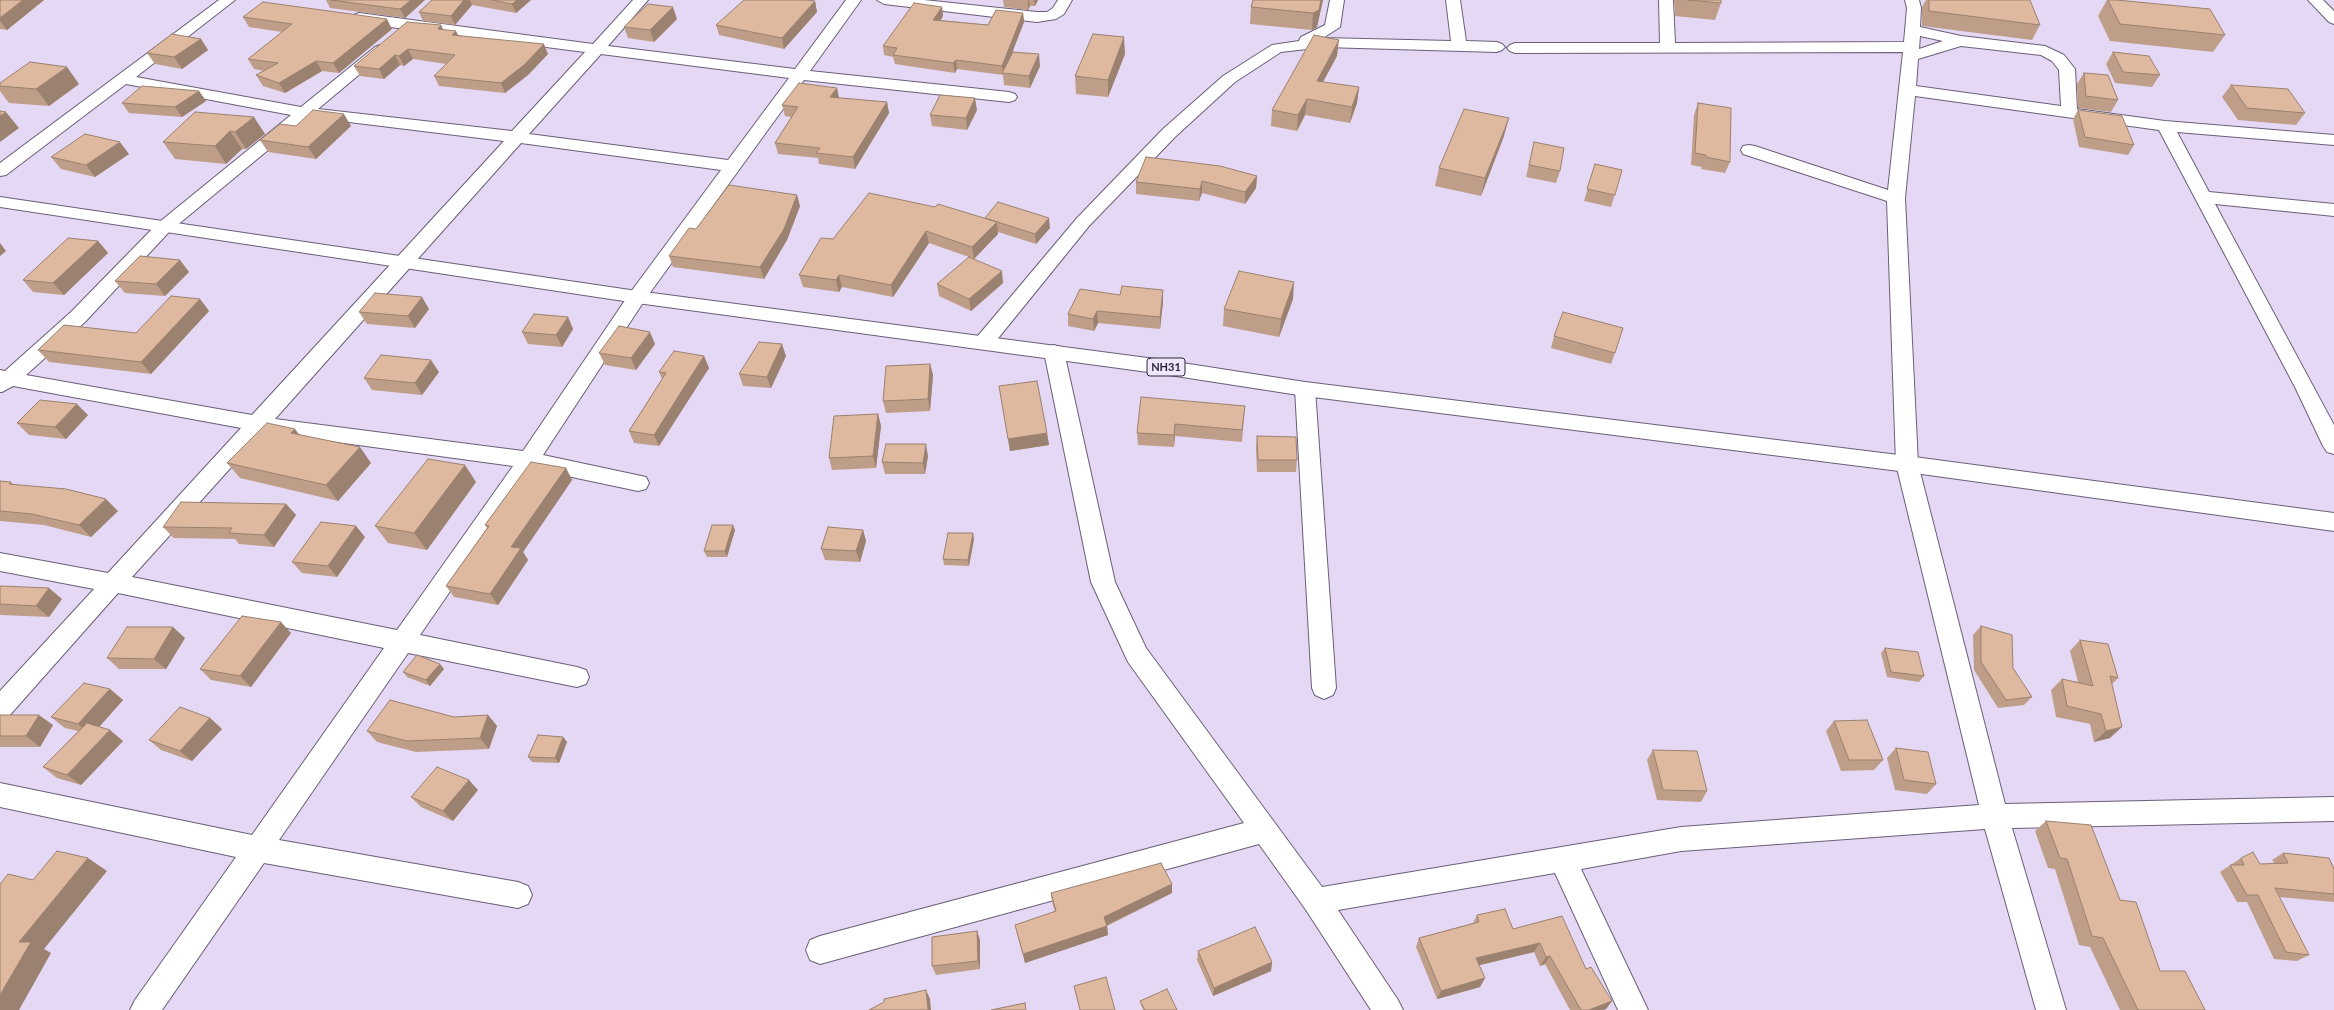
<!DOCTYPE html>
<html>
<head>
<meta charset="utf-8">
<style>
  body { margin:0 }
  canvas { display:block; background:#e4d8f5 }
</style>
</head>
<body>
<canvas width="2334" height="1010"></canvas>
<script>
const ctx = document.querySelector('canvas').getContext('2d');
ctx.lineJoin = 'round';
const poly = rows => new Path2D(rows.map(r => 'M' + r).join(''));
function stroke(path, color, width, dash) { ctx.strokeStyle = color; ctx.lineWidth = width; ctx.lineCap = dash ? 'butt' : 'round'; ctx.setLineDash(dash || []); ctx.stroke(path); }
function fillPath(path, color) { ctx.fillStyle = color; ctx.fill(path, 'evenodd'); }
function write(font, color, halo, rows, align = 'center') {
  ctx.font = font + ' Lato,sans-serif'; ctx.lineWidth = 3; ctx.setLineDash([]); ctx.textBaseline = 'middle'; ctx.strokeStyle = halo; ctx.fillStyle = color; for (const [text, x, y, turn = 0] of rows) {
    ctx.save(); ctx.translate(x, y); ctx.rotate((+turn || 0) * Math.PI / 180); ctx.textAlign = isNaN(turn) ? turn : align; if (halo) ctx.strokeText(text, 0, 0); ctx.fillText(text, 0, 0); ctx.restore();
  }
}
const street = poly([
  [219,0,235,0,136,77,301,107,375,47,380,45,385,47,388,50,385,53,318,109,512,131,585,52,359,23,351,18,354,15,359,13,593,44,633,0,648,0,608,46,795,69,846,0,861,0,810,71,1009,92,1015,94,1017,97,1015,100,1009,102,804,80,644,301,543,455,646,477,649,483,646,489,638,491,534,469,420,635,577,667,586,670,589,677,586,684,577,687,408,653,279,840,518,882,528,886,532,895,528,904,518,908,264,863,162,1010,130,1010,135,1000,236,857,0,807,0,783,252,835,384,648,118,593,9,716,0,719,0,691,94,589,0,571,0,553,108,573,241,428,13,386,2,392,0,392,0,370,5,371,71,312,157,224,291,115,126,84,6,175,0,176,0,163,219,0],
  [601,54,789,78,728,160,529,134,601,54],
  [308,117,504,141,252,415,26,375,85,322,169,232,308,117],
  [521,143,721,170,630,293,523,451,275,419,521,143],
  [263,432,513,466,397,630,132,577,263,432],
  [877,0,924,0,1037,12,1047,12,1053,8,1058,0,1072,0,1064,14,1056,19,1037,22,884,4,877,0],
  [1330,0,1344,0,1340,27,1323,38,1451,41,1446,0,1460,0,1466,41,1497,42,1502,44,1505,47,1502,50,1497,52,1324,47,1281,52,1235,82,1175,137,1089,226,991,347,984,349,977,347,974,342,977,337,1077,218,1163,129,1223,76,1272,45,1299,41,1301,37,1325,25,1330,0],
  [1659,0,1673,0,1675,43,1904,42,1907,8,1905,0,1919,0,1921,8,1920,27,1961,36,2045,46,2064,55,2075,69,2077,109,2165,121,2334,135,2334,145,2177,132,2209,192,2334,204,2334,216,2215,204,2334,425,2334,454,2327,452,2323,446,2295,387,2159,130,1915,96,1905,198,1918,464,2005,804,2334,797,2334,821,2012,828,2066,1010,2036,1010,1985,829,1681,851,1581,869,1648,1010,1618,1010,1555,873,1338,910,1398,1000,1403,1010,1371,1010,1306,910,1259,844,820,964,810,960,806,950,810,940,820,936,1244,823,1128,662,1091,582,1044,352,1047,347,1054,345,1061,347,1064,352,1115,582,1146,648,1322,887,1681,827,1979,805,1896,464,1887,201,1743,154,1741,150,1743,146,1749,145,1755,146,1888,190,1903,52,1515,53,1510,51,1507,48,1510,45,1515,43,1660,43,1659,0],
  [1920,36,1943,41,1919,49,1920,36],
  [1961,46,2041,55,2052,61,2059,70,2061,106,1916,86,1918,59,1961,46],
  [2308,0,2323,0,2334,11,2334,24,2329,22,2308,0],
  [1305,382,1312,384,1315,389,1336,688,1333,695,1324,699,1315,695,1312,688,1295,389,1298,384,1305,382]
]);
const highway = poly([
  [0,197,637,291,1163,360,1305,382,1907,456,2334,513,2334,531,1907,472,1305,396,1163,374,637,303,0,207,0,197]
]);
stroke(street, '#6a5f78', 2);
stroke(highway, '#6a5f78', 2);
fillPath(street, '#fff');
fillPath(highway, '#fff');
fillPath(poly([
  [0,0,44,0,7,30,0,29],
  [326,0,425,0,405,18,330,8],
  [432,0,531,0,516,13,472,5,455,25,423,21,419,12],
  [1003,0,1038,0,1035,6,1030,6,1028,10,1004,7],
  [1253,0,1323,0,1317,27,1312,30,1250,24,1251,7],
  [1674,0,1721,0,1721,3,1715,20,1675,16],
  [1926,0,1929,0,2040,25,2032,40,1922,26,1922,7],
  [2107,0,2117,0,2225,35,2213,52,2110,41,2098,16],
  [815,1,817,12,784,49,719,35,716,25],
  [942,7,943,16,941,20,988,25,1023,13,1024,22,1010,58,1040,66,1030,88,1004,85,1003,75,957,69,955,73,895,64,893,57,884,55,883,46],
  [243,17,392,29,339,73,322,71,285,93,263,86,256,75,264,71,254,69,248,59,282,32,249,27],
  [677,19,654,42,628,38,624,27],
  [441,25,443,30,458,35,548,54,528,75,505,93,439,86,434,76,446,64,413,59,404,66,400,65,384,79,360,76,354,66],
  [201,39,208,50,182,69,155,64,147,53],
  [2113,52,2160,75,2152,87,2115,83,2106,64],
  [1125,54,1108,97,1076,94,1075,76],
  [1337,56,1323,82,1359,87,1357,103,1350,123,1305,115,1297,131,1271,126,1272,110],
  [2084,73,2118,100,2111,112,2078,108,2077,84],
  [0,83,79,84,49,106,9,103,0,91],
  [2231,85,2305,113,2296,125,2238,120,2222,97],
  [837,88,839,98,887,102,889,113,855,169,819,164,818,158,778,154,775,143,791,117,785,116,782,105],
  [199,91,206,101,182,117,129,113,122,103],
  [1698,103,1730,162,1725,173,1701,169,1702,167,1691,165,1694,115],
  [977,110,967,130,932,126,930,115],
  [2078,110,2134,145,2128,155,2079,147,2073,119],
  [195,112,265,134,246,149,242,149,226,164,175,159,163,142],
  [296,126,351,126,316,159,268,152,260,140],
  [1504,136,1481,196,1435,186,1439,168],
  [1534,142,1560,171,1556,183,1526,177],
  [129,154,95,177,61,169,51,157],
  [1595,164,1622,170,1611,207,1584,201],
  [1257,176,1256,188,1245,204,1202,193,1199,201,1136,194,1136,182],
  [800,206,787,240,764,279,673,267,669,256,696,229],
  [985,218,1050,228,1036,244,998,232,998,234,974,259,1003,283,971,311,939,296,937,284,969,257,929,243,893,297,842,287,839,292,803,287,799,275,833,239],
  [98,241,108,253,64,295,33,292,23,280],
  [180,260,189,272,165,296,125,293,115,281],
  [1163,290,1163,302,1160,329,1098,323,1094,331,1068,326,1068,314,1120,295],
  [200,299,209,311,151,374,49,362,38,350,136,333],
  [1293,299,1279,337,1223,326,1224,309],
  [429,309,415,328,367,324,359,312],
  [568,317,573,329,562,347,528,344,522,332],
  [1554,336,1615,353,1611,364,1551,348],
  [655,344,636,370,605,365,599,353],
  [704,356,709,368,659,446,634,443,629,431,662,379,659,372],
  [786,356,771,388,743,386,739,374],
  [930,364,933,375,930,411,886,413,883,401],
  [439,372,422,395,372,390,364,378],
  [999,386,1047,433,1049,445,1010,451],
  [1245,406,1242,442,1175,436,1174,447,1138,445,1137,433],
  [878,414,881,426,876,468,832,470,829,458],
  [88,415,66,439,29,435,17,423],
  [299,434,371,463,338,501,240,478,227,463],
  [1257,436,1297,460,1296,472,1257,472,1256,448],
  [928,456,925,474,885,474,882,462],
  [566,468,572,480,523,552,528,560,498,605,454,597,446,586,487,528,485,525],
  [0,481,11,482,13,484,118,511,91,537,44,525,0,521],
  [476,482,427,550,388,543,375,526],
  [286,504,296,515,274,547,239,544,235,539,174,538,163,527],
  [735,530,727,557,707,557,704,551],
  [863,530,866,541,860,562,825,560,821,549],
  [365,537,337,577,302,573,292,562],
  [974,539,969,566,944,565,943,559],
  [0,587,62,599,49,617,1,615,0,615],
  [1981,626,2013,668,2032,697,2024,705,1998,708,1974,670,1973,635],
  [291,633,251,687,211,680,200,669],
  [185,638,166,669,119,669,107,658],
  [2080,640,2118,678,2112,684,2110,738,2094,742,2090,724,2056,717,2051,690,2062,679,2078,682,2070,651],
  [1885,648,1924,676,1919,682,1887,677,1881,653],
  [444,669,430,686,407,677,403,672],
  [110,689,123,700,99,727,123,741,81,785,57,778,43,767,78,731,65,728,51,717],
  [0,715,53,725,40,747,0,747],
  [488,715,497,726,489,749,416,752,377,742,367,731,454,717],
  [210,718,222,729,192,761,161,750,149,740],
  [1834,721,1883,760,1874,770,1841,771,1826,731],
  [563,737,567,742,559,763,532,762,528,757],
  [1896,748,1936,784,1927,794,1895,790,1887,758],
  [1653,750,1707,791,1701,802,1657,800,1647,760],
  [478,790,453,821,421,807,411,797],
  [2046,821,2120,900,2160,971,2205,1010,2120,1010,2090,947,2079,945,2055,869,2048,868,2035,831],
  [2283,853,2334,869,2334,902,2279,897,2309,955,2297,961,2274,959,2247,902,2237,902,2220,872,2241,858,2260,864,2274,863,2272,860],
  [1172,884,1172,893,1107,926,1108,935,1025,963,1015,925,1055,912,1052,902,1051,893],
  [1477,915,1513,929,1586,969,1612,1001,1606,1009,1603,1010,1570,1010,1545,964,1540,966,1534,952,1479,965,1485,978,1480,987,1437,999,1416,947,1419,938,1473,923],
  [977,931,980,940,980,969,936,975,932,966],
  [1198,951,1272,962,1271,971,1213,996,1197,960],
  [1140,1001,1177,1010,1143,1010,1141,1005]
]), '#bf9e89');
fillPath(poly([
  [23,0,44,0,7,30,0,21,0,18],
  [411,0,425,0,405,18,400,9],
  [464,0,470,0,472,5,455,25,451,16],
  [517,0,531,0,516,13,512,4],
  [1028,0,1029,0,1030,6,1028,10],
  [1034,0,1038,0,1035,6],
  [1321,0,1323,0,1317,27,1312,30,1313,13],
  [815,1,817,12,784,49,782,38],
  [673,7,677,19,654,42,650,30],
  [942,7,943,16,935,29,933,20],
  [1023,13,1024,22,1004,74,1003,73,1002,66],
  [387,19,392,29,339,73,333,63],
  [441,25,446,35,438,29],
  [456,31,461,41,452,35],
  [1124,37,1125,54,1108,97,1108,80],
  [201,39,208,50,182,69,174,57],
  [1339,40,1337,56,1315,96,1317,81],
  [544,44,548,54,528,75,505,93,501,83],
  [408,49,413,59,404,66,399,56],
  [1039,54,1040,66,1030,88,1029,76],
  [395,55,400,65,384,79,379,69],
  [956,60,957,69,955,73,953,63],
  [316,61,322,71,285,93,279,83],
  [67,67,79,84,49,106,36,89],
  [1359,87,1357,103,1350,123,1352,107],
  [837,88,839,99,830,97],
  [199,91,206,101,182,117,175,107],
  [975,98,977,110,967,130,966,118],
  [1307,99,1305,115,1297,131,1298,115],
  [887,102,889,113,855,169,853,157],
  [6,112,19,128,0,142,0,116],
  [344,114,351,126,316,159,308,147],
  [254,117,265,134,246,149,235,132],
  [1509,118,1504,136,1481,196,1485,178],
  [230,131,242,149,226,164,215,146],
  [120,142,129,154,95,177,86,165],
  [1257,176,1256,188,1245,204,1245,192],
  [1202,181,1202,193,1199,201,1200,189],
  [797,195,800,206,787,240,764,279,760,267],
  [1049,218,1050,228,1036,244,1035,234],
  [997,222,998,234,974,259,972,247],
  [926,231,929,243,893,297,891,285],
  [98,241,108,253,64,295,53,283],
  [0,243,6,251,0,256],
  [180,260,189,272,165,296,156,284],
  [1002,271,1003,283,971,311,969,299],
  [839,275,842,287,839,292,836,280],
  [1294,282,1293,299,1279,337,1281,319],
  [1163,290,1163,302,1160,329,1160,317],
  [422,297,429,309,415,328,408,316],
  [200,299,209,311,151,374,141,362],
  [1097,311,1098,323,1094,331,1093,319],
  [568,317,573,329,562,347,556,335],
  [650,332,655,344,636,370,631,358],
  [782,344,786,356,771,388,767,377],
  [704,356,709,368,659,446,654,435],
  [431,360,439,372,422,395,415,383],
  [930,364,933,375,930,411,928,399],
  [77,404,88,415,66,439,55,427],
  [878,414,881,426,876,468,873,456],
  [1175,424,1175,436,1174,447,1174,435],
  [295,429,307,445,291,433],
  [1047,433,1049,445,1010,451,1008,439],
  [926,444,928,456,925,474,923,463],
  [360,447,371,463,338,501,326,485],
  [465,465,476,482,427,550,414,533],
  [566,468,572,480,523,552,528,560,498,605,490,594,511,547],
  [106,499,118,511,91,537,79,525],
  [286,504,296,515,274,547,264,535],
  [733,525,735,530,727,557,725,551],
  [356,526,365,537,337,577,328,566],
  [863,530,866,541,860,562,856,551],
  [973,533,974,539,969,566,968,560],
  [49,588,62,599,49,617,36,606],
  [281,622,291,633,251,687,240,676],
  [173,627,185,638,166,669,154,659],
  [440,664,444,669,430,686,426,680],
  [110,689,123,700,92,735,78,724],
  [39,715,53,725,40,747,26,736],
  [488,715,497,726,489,749,480,738],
  [210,718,222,729,192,761,180,751],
  [2122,727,2110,738,2094,742,2106,731],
  [110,730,123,741,81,785,67,775],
  [563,737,567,742,559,763,555,758],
  [469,780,478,790,453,821,443,811],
  [88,858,107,871,44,949,51,953,19,1010,0,1010,0,995,19,942],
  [1172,884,1172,893,1105,926,1104,917],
  [1107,926,1108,935,1025,963,1023,954],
  [977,931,980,940,980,969,978,961],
  [1540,943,1534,952,1472,967,1476,958],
  [1550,956,1545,964,1540,966,1546,957],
  [1272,962,1271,971,1213,996,1214,988],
  [1485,978,1480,987,1437,999,1441,991],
  [926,990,930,999,931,1010,928,1010],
  [1612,1001,1606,1009,1603,1010,1589,1010]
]), '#9b816f');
const building = poly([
  [0,0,23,0,0,18,0,0],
  [331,0,411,0,400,9,331,0],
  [432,0,464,0,451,16,419,12,432,0],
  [492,0,517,0,512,4,492,0],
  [744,0,806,0,815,1,782,38,716,25,744,0],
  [1253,0,1321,0,1319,10,1313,13,1251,7,1253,0],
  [1688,0,1721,0,1721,3,1688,0],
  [1929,0,2030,0,2040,25,1929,11,1929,0],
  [2108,0,2117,0,2210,9,2225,35,2120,24,2108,0],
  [263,2,387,19,333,63,316,61,279,83,256,75,278,63,248,59,292,24,243,17,263,2],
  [914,3,942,7,933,20,988,25,996,10,1023,13,1002,66,956,60,953,63,893,55,897,48,883,46,914,3],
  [648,4,673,7,650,30,624,27,648,4],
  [407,22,441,25,438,29,456,31,452,35,544,44,524,65,501,83,434,76,455,55,408,49,399,56,395,55,379,69,354,66,407,22],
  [172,34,201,39,174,57,147,53,172,34],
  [1093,34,1124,37,1108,80,1075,76,1093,34],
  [1314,35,1339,40,1317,81,1359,87,1352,107,1307,99,1298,115,1272,110,1314,35],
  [1013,52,1039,54,1029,76,1002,73,1013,52],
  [2113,52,2149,56,2160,75,2123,72,2113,52],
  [30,62,67,67,36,89,0,86,0,83,30,62],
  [2084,73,2108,75,2118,100,2086,96,2084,73],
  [799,83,837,88,830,97,887,102,853,157,816,153,820,148,775,143,798,107,782,105,799,83],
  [2231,85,2288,89,2305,113,2247,108,2231,85],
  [142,86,199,91,175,107,122,103,142,86],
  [940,95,975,98,966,118,930,115,940,95],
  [1698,103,1731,108,1730,162,1706,157,1706,155,1695,153,1698,103],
  [1464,109,1509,118,1485,178,1439,168,1464,109],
  [313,110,344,114,308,147,260,140,280,124,296,126,313,110],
  [2078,110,2122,116,2134,145,2085,137,2078,110],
  [0,111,6,112,0,116,0,111],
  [195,112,254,117,235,132,230,131,215,146,163,142,195,112],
  [85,134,120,142,86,165,51,157,85,134],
  [1534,142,1564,148,1560,171,1529,165,1534,142],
  [1146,157,1220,166,1257,176,1245,192,1202,181,1200,189,1136,182,1146,157],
  [1595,164,1622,170,1615,195,1587,189,1595,164],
  [729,185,797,195,784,229,760,267,669,256,689,228,696,229,729,185],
  [869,193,935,207,938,204,997,222,972,247,926,231,891,285,839,275,836,280,799,275,821,238,833,239,869,193],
  [998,202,1049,218,1035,234,985,218,998,202],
  [68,238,98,241,53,283,23,280,68,238],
  [140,256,180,260,156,284,115,281,140,256],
  [969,257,1002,271,969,299,937,284,969,257],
  [1239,271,1294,282,1281,319,1224,309,1239,271],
  [1122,286,1163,290,1160,317,1097,311,1093,319,1068,314,1080,289,1120,295,1122,286],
  [375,293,422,297,408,316,359,312,375,293],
  [171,296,200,299,141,362,38,350,64,325,136,333,171,296],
  [1563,312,1623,328,1615,353,1554,336,1563,312],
  [534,314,568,317,556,335,522,332,534,314],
  [619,326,650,332,631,358,599,353,619,326],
  [759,342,782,344,767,377,739,374,759,342],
  [674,351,704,356,654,435,629,431,666,373,659,372,674,351],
  [381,355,431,360,415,383,364,378,381,355],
  [930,364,928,399,883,401,886,366,930,364],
  [1037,381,1047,433,1008,439,999,386,1037,381],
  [1141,397,1245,406,1242,430,1175,424,1174,435,1137,433,1141,397],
  [40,400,77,404,55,427,17,423,40,400],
  [878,414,873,456,829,458,834,416,878,414],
  [267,423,295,429,291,433,360,447,326,485,227,463,267,423],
  [1257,436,1296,437,1297,460,1258,460,1257,436],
  [886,444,926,444,923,463,882,462,886,444],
  [428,459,465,465,414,533,375,526,428,459],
  [531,462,566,468,511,547,521,548,490,594,446,586,489,526,485,525,531,462],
  [0,481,11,482,9,484,66,489,106,499,79,525,32,514,0,511,0,481],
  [181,502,286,504,264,535,229,533,232,528,163,527,181,502],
  [321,522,356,526,328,566,292,562,321,522],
  [712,525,733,525,725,551,704,551,712,525],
  [828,527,863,530,856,551,821,549,828,527],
  [948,533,973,533,968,560,943,559,948,533],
  [1,586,49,588,36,606,0,604,0,587,1,586],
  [242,616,281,622,240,676,200,669,242,616],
  [1981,626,2012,635,2013,668,2032,697,2006,700,1981,662,1981,626],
  [127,627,173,627,154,659,107,658,127,627],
  [2080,640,2108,644,2118,678,2110,676,2122,727,2106,731,2101,714,2067,706,2062,679,2093,686,2080,640],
  [1885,648,1918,652,1924,676,1891,672,1885,648],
  [417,655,440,664,426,680,403,672,417,655],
  [84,683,110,689,78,724,51,717,84,683],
  [390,700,454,717,488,715,480,738,407,741,367,731,390,700],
  [180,707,210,718,180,751,149,740,180,707],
  [0,715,39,715,26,736,0,736,0,715],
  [1867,720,1883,760,1849,760,1834,721,1867,720],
  [87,723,110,730,67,775,43,767,87,723],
  [538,735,563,737,555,758,528,757,538,735],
  [1896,748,1928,752,1936,784,1904,780,1896,748],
  [1653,750,1697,751,1707,791,1663,790,1653,750],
  [437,767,469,780,443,811,411,797,437,767],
  [2046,821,2091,825,2120,900,2136,902,2160,971,2185,971,2205,1010,2138,1010,2103,938,2092,936,2067,859,2060,858,2046,821],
  [57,851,88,858,19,942,31,942,0,995,0,884,8,874,33,880,57,851],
  [2253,852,2260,864,2288,863,2283,853,2329,858,2334,869,2334,894,2275,888,2309,955,2286,952,2258,895,2247,895,2230,865,2244,865,2241,858,2253,852],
  [1161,863,1172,884,1104,917,1107,926,1023,954,1015,925,1056,911,1051,893,1161,863],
  [1505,909,1513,929,1562,916,1586,969,1591,967,1612,1001,1589,1010,1581,1010,1550,956,1546,957,1540,943,1476,958,1485,978,1441,991,1419,938,1479,922,1477,915,1505,909],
  [1255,927,1272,962,1214,988,1198,951,1255,927],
  [977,931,978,961,932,966,932,937,977,931],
  [1106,977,1115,1010,1080,1010,1074,986,1106,977],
  [1167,989,1177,1010,1145,1010,1140,1001,1167,989],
  [926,990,928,1010,869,1010,884,1002,884,999,926,990],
  [1025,1003,1026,1010,991,1010,1025,1003]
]);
fillPath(building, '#deb89f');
stroke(building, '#9b816f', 1);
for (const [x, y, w] of [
  [1166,367,38]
]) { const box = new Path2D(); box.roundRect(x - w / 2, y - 9, w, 18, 3); ctx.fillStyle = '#f0e6fd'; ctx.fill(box); stroke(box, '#2d2933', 1); }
write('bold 11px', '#2d2933', null, [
  ["NH31",1166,367]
]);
</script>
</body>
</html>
